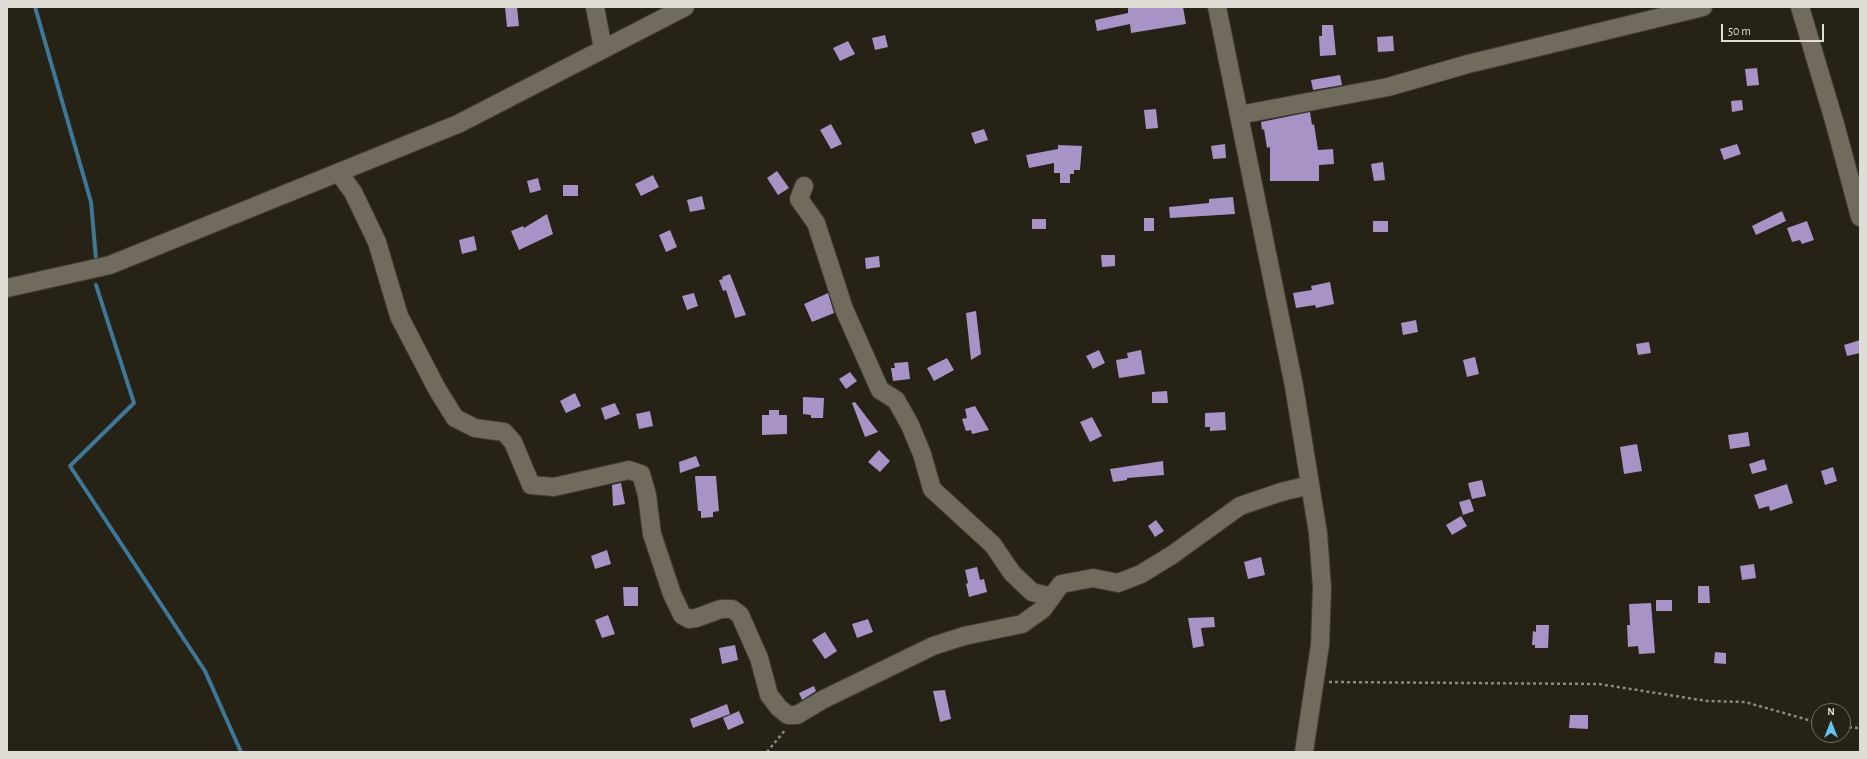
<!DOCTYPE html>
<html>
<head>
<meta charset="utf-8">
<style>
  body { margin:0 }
  #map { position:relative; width:1867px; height:759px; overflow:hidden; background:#262216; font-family:"Alegreya Sans",sans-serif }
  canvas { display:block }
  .frame { position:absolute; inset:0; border:8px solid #dfddd5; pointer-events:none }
  .north { position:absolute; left:1811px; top:703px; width:40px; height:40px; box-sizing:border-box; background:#262216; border:1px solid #706d62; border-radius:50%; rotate:0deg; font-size:11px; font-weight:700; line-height:16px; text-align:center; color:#dfddd5 }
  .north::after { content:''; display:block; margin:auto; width:14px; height:18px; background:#66c4ef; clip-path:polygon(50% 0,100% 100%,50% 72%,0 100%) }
  .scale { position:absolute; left:1721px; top:24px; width:103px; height:18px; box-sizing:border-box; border:2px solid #dfddd5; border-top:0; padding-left:5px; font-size:12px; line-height:14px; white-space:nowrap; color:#dfddd5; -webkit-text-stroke:3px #262216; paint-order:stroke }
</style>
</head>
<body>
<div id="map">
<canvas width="1867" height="759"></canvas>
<div class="frame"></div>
<div class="north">N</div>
<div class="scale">50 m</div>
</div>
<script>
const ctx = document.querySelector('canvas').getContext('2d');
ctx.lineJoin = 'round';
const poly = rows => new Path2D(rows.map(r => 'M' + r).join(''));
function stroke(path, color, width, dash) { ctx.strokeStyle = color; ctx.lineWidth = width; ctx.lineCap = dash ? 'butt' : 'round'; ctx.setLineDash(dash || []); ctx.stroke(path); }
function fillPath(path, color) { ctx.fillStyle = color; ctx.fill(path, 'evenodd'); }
stroke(poly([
  [35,7,91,202,96,259],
  [96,285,134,403,70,466,205,671,241,752]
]), '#3e7797', 4);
fillPath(poly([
  [505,7,517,7,519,26,507,27],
  [1128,7,1183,7,1186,24,1131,33,1130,24,1097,31,1095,20,1128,13],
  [1322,25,1333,25,1336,55,1320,56,1319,36,1322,36],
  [885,35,888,47,875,50,872,38],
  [1393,36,1394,51,1378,52,1377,37],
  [848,41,855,54,840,61,833,48],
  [1757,68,1759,85,1747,86,1745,69],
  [1340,75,1342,85,1313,90,1311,80],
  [1742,100,1743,110,1732,112,1731,101],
  [1156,109,1158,128,1146,129,1144,110],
  [1310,112,1312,125,1314,124,1318,150,1333,149,1334,164,1319,165,1319,181,1270,181,1270,147,1267,148,1264,129,1262,130,1261,122],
  [831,124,842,144,831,149,820,130],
  [984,129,988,140,975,144,971,133],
  [1225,144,1226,158,1213,159,1211,146],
  [1737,144,1741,154,1724,160,1720,149],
  [1058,145,1082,146,1080,170,1074,170,1074,174,1070,174,1070,183,1060,183,1060,173,1054,173,1054,163,1029,168,1026,155,1058,149],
  [1383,162,1385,180,1374,181,1371,164],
  [777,171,789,188,778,195,767,178],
  [653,175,659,187,641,196,635,184],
  [538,178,541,190,530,193,527,181],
  [563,185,578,185,578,196,563,196],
  [702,196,705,209,690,212,687,200],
  [1233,197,1235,214,1170,218,1169,207,1209,203,1209,199],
  [1782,211,1786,221,1756,235,1752,226],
  [547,214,553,234,519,250,511,231,523,226,524,228],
  [1144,218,1154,218,1154,231,1144,231],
  [1032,219,1046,219,1046,229,1032,229],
  [1373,221,1388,221,1388,232,1373,232],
  [1807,221,1814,240,1802,244,1800,240,1792,242,1787,228],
  [670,230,677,247,666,252,659,235],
  [474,236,477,250,462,254,459,240],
  [1101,255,1115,255,1115,266,1102,267],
  [879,256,880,267,866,269,865,258],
  [730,274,746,315,735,318,726,290,723,291,719,280,723,279,722,277],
  [1330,282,1334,304,1316,308,1315,305,1296,308,1293,293,1312,290,1311,286],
  [694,293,698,306,687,310,682,296],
  [828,293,834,313,812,322,804,304],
  [976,311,981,354,971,360,966,313],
  [1416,320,1418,332,1403,335,1401,323],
  [1860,340,1860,353,1847,356,1844,345],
  [1649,342,1651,353,1638,355,1636,344],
  [1099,350,1105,363,1093,369,1086,356],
  [1141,350,1145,374,1119,378,1116,360,1128,358,1127,353],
  [1475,357,1479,374,1467,377,1463,360],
  [947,358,954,370,934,381,927,368],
  [908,362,910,379,893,381,891,368,895,368,894,363],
  [850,372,857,381,846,389,839,379],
  [1167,391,1168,403,1152,403,1152,392],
  [575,393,581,406,566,413,560,401],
  [803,397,824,398,823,418,811,418,811,415,803,414],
  [855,402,878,432,865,437,852,403],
  [615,403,620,414,605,420,601,408],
  [975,406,989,430,972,434,971,430,966,431,962,419,967,418,965,409],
  [769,410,779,410,779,415,787,415,787,434,762,435,762,415,769,415],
  [650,411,653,426,639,429,636,414],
  [1225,412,1226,430,1210,431,1210,427,1205,427,1205,413],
  [1092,417,1102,436,1090,442,1080,422],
  [1748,432,1750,446,1730,449,1728,435],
  [1637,444,1642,471,1624,474,1620,447],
  [879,450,890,461,880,472,868,462],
  [696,456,700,466,680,473,679,462],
  [1764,459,1767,470,1752,474,1749,464],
  [1163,461,1164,475,1127,478,1127,480,1113,482,1110,469],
  [1833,467,1837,481,1825,485,1821,471],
  [695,476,716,476,719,511,713,512,713,517,701,518,701,511,698,511],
  [1482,480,1486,496,1472,499,1468,483],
  [621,483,625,504,613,506,612,485],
  [1787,484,1793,503,1770,511,1769,506,1759,509,1754,495],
  [1470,499,1474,511,1463,515,1459,502],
  [1461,516,1467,526,1452,535,1446,525],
  [1156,520,1164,531,1155,537,1148,526],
  [607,550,611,564,595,569,591,556],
  [1261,557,1265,575,1248,579,1244,562],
  [1754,564,1756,578,1742,580,1740,566],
  [977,567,980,580,984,579,987,592,969,597,966,584,968,583,965,570],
  [1698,586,1709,586,1710,603,1698,603],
  [623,587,638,587,638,606,624,606],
  [1656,600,1672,600,1672,611,1656,611],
  [1651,603,1655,653,1639,654,1638,646,1628,647,1627,625,1630,625,1629,604],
  [608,615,615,634,602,638,595,620],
  [1214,617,1215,627,1201,628,1204,646,1193,648,1188,618],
  [868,619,873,632,857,638,852,624],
  [1536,625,1549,625,1548,648,1535,648,1535,645,1532,645,1533,631,1536,632],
  [825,632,837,651,825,659,812,640],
  [735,645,738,660,722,664,719,648],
  [1715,652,1726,653,1726,664,1714,663],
  [814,686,816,691,802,700,799,693],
  [945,690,951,719,940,722,933,691],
  [727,704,730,714,693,728,690,719],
  [739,711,744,723,728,730,723,718],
  [1570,715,1588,715,1588,729,1569,728]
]), '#a893c6');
const minor = poly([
  [595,7,603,49],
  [1217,7,1294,386,1318,533,1322,588,1320,645,1304,752],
  [1800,7,1835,124,1860,217],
  [1239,115,1388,87,1468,64,1703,7],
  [339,173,353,192,377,242,399,316,437,389,455,418,475,428,504,432,513,442,531,485,554,487,629,470,641,474,647,495,652,534,672,594,682,615,689,619,696,618,721,609,732,609,740,615,759,658,769,695,779,708,788,715,797,715,822,700,933,646,964,636,1022,624,1043,609,1061,584,1093,578,1118,583,1141,574,1172,555,1240,506,1281,492,1310,485],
  [804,186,799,199,816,223,844,309,880,390,896,400,910,425,922,454,932,489,993,545,1012,573,1032,592,1052,597],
  [7,288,110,265,458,124,685,7]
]);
stroke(minor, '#413d35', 20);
stroke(poly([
  [1329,682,1599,684,1707,701,1745,702,1819,723],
  [1843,727,1860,728],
  [767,752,786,729]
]), '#8c897f', 2.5, [3, 3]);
stroke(minor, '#706b5d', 18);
</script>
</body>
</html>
